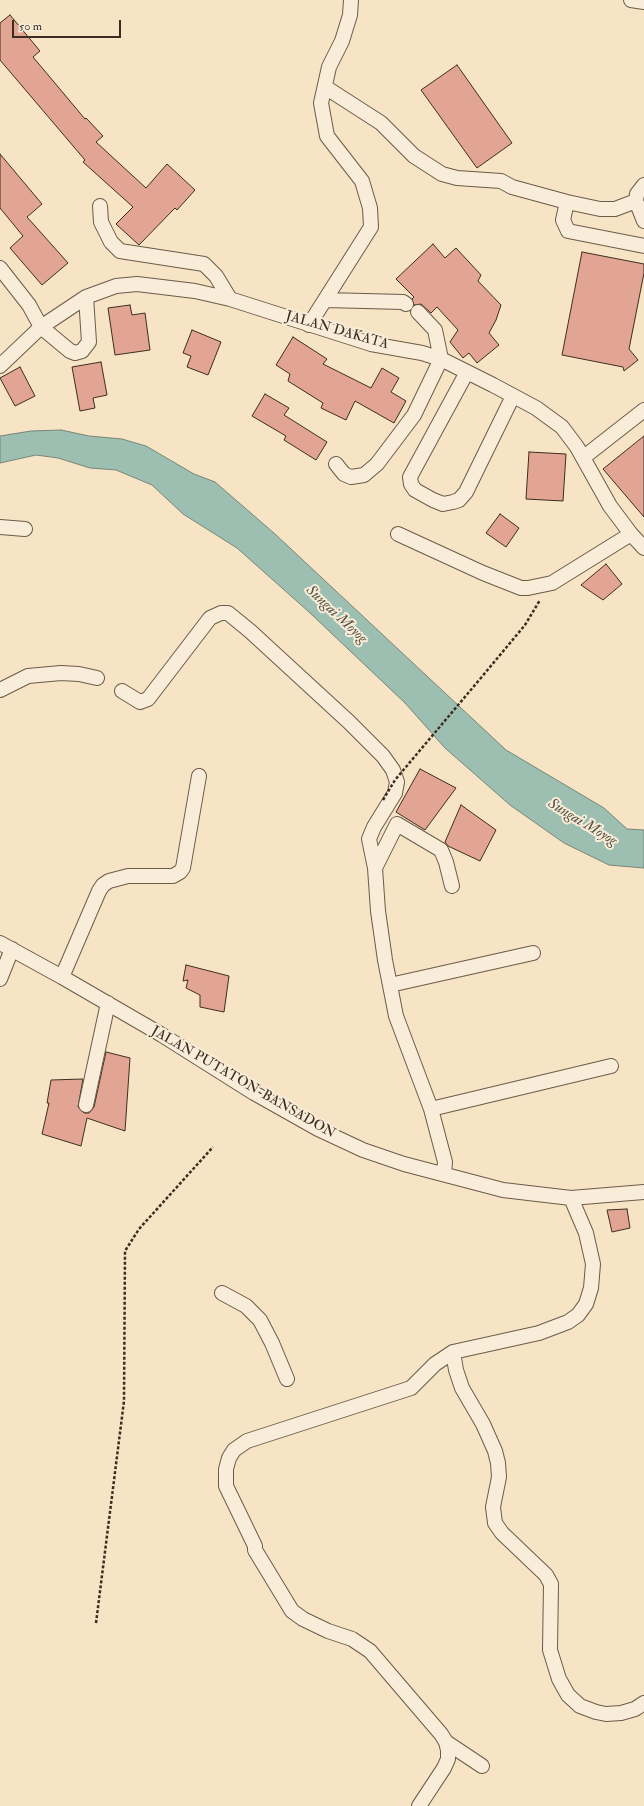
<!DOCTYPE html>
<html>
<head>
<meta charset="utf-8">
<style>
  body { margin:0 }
  #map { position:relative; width:644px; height:1806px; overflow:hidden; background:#f6e4c5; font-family:"IM FELL Double Pica",serif }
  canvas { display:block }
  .scale { position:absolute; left:12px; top:20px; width:109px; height:18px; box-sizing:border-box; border:2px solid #3d2d20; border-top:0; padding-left:5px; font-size:12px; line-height:14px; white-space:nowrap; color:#3d2d20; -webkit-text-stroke:3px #f9edd9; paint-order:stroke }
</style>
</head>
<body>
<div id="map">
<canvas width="644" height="1806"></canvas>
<div class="scale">50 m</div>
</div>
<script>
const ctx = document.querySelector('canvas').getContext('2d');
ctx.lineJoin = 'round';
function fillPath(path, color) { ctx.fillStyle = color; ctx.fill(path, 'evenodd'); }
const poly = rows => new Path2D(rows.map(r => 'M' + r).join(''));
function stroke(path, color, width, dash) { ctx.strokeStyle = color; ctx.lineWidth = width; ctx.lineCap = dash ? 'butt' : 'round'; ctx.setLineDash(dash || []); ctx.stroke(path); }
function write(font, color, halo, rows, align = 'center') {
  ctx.font = font + ' "IM FELL Double Pica",serif'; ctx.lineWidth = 4; ctx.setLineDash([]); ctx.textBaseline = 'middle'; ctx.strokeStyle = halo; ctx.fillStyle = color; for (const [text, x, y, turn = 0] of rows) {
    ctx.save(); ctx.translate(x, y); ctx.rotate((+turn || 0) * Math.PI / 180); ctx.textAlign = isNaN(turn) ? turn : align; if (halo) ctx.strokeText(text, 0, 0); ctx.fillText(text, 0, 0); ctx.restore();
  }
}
const water = poly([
  [61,430,89,436,122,439,146,446,194,474,215,482,275,534,506,750,604,808,627,829,644,830,644,868,609,865,564,843,510,805,445,748,405,703,309,612,237,548,183,514,152,485,116,470,90,468,58,458,36,455,0,463,0,436,31,431,61,430]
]);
fillPath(water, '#9dbfb1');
stroke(water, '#778577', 1);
const building = poly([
  [10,15,40,51,33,57,85,119,86,118,103,136,96,142,146,188,167,164,195,190,177,210,175,208,139,245,116,224,133,207,83,162,85,160,0,60,0,23,10,15],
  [457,65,512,143,477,168,421,90,457,65],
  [0,154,42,204,27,217,68,263,42,285,10,248,23,236,0,208,0,154],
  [433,244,445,258,456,248,481,275,478,281,501,305,496,320,489,333,499,345,477,363,469,353,463,358,450,342,458,330,437,307,431,313,421,304,414,305,412,299,414,297,396,279,433,244],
  [582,252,644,264,644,273,629,349,638,360,624,371,623,367,562,355,582,252],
  [130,305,132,315,145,313,150,350,115,355,108,308,130,305],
  [192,330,221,342,208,375,187,367,191,356,183,353,192,330],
  [293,337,327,359,323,364,371,388,382,368,399,378,391,392,406,401,394,423,355,401,346,420,321,408,323,403,288,381,290,374,276,365,293,337],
  [101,362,107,395,93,398,95,408,80,411,72,367,101,362],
  [20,367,35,396,15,406,0,378,20,367],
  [265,394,289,408,284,415,327,442,316,460,284,440,286,436,252,416,265,394],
  [644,436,644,517,603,469,644,436],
  [529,452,566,454,563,501,526,499,529,452],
  [500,514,519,528,506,547,486,533,500,514],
  [606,564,622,584,603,600,581,585,606,564],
  [420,769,456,788,425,830,396,812,420,769],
  [461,805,496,830,480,861,448,846,445,842,461,805],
  [186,965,229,976,224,1012,200,1007,200,995,186,988,188,980,183,981,186,965],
  [106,1052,130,1058,125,1131,87,1118,81,1146,42,1134,49,1103,47,1103,51,1080,83,1079,78,1107,84,1113,89,1113,94,1107,106,1052],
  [627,1209,630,1228,612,1232,607,1210,627,1209]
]);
fillPath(building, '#e2a594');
stroke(building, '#3d2d20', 1);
const minor = poly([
  [631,0,644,2],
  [325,87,381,123,414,156,442,174,457,178,501,181,512,187,567,202,600,209,615,209,636,201],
  [644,185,637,194,636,201,644,221],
  [567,202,563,220,568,231,644,246],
  [100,206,101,222,111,242,120,251,204,264,216,276,230,299],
  [0,268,29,305,41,327,70,351,75,353,82,351,89,342,86,297],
  [326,300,403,302,406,304],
  [309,325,371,227,370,208,362,181,327,136,321,103,329,67,342,41,350,15,351,0],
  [0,366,41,327,86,297,116,286,137,284,195,291,230,299,371,344,422,353,441,359,493,385,536,408,562,427,577,447,610,506,631,534,644,548],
  [467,372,410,477,411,484,415,490,433,500,443,504,453,502,459,500,466,492,513,396],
  [584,457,644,410],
  [336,464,344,474,351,477,364,475,377,464,414,415,441,359,435,330,418,312],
  [0,527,25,529],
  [398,534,483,573,521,588,528,588,552,583,631,534],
  [0,690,28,676,61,673,79,674,97,678],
  [122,691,140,702,148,699,210,618,221,613,228,613,250,631,349,722,383,756,393,770,397,782,395,793,374,827,369,839,375,868],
  [0,943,62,977,162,1035,254,1093,318,1129,363,1150,404,1164,503,1190,571,1198,644,1192],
  [62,977,99,891,103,885,109,881,128,876,173,876,180,872,183,868,199,776],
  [0,979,12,949],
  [390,985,533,953],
  [86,1105,108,1003],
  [431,1109,611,1066],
  [444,1174,445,1162,431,1109,396,1016,385,960,378,911,375,868,397,824,441,850,446,862,452,886],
  [222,1293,246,1306,260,1320,272,1343,287,1379],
  [453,1352,456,1370,462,1388,483,1424,495,1451,498,1463,499,1477,493,1507,495,1523,502,1533,546,1575,551,1584,550,1650,559,1679,568,1695,580,1706,596,1712,606,1714,621,1713,635,1709,644,1703],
  [446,1742,482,1766],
  [419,1806,444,1768,448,1759,448,1750,446,1742,441,1734,370,1651,352,1639,328,1631,303,1619,292,1611,255,1550,255,1546,226,1486,226,1469,229,1458,234,1450,247,1441,411,1388,435,1364,453,1352,539,1333,568,1322,578,1315,586,1304,591,1288,593,1264,586,1233,571,1198]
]);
stroke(minor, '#6b5b49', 16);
stroke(poly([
  [480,679,525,625,540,600],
  [96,1623,124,1401,125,1251,139,1229,213,1147]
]), '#3d2d20', 2.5, [3, 2]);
stroke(minor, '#f9edd9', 14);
stroke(poly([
  [383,800,395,780,480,679]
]), '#3d2d20', 2.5, [3, 2]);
write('14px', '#3d2d20', '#f9edd9', [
  ["JALAN DAKATA",337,331,16],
  ["JALAN PUTATON-BANSADON",243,1083,30]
]);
write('italic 15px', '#555244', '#f9edd9', [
  ["Sungai Moyog",336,615,43],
  ["Sungai Moyog",582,823,31]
]);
</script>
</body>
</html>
